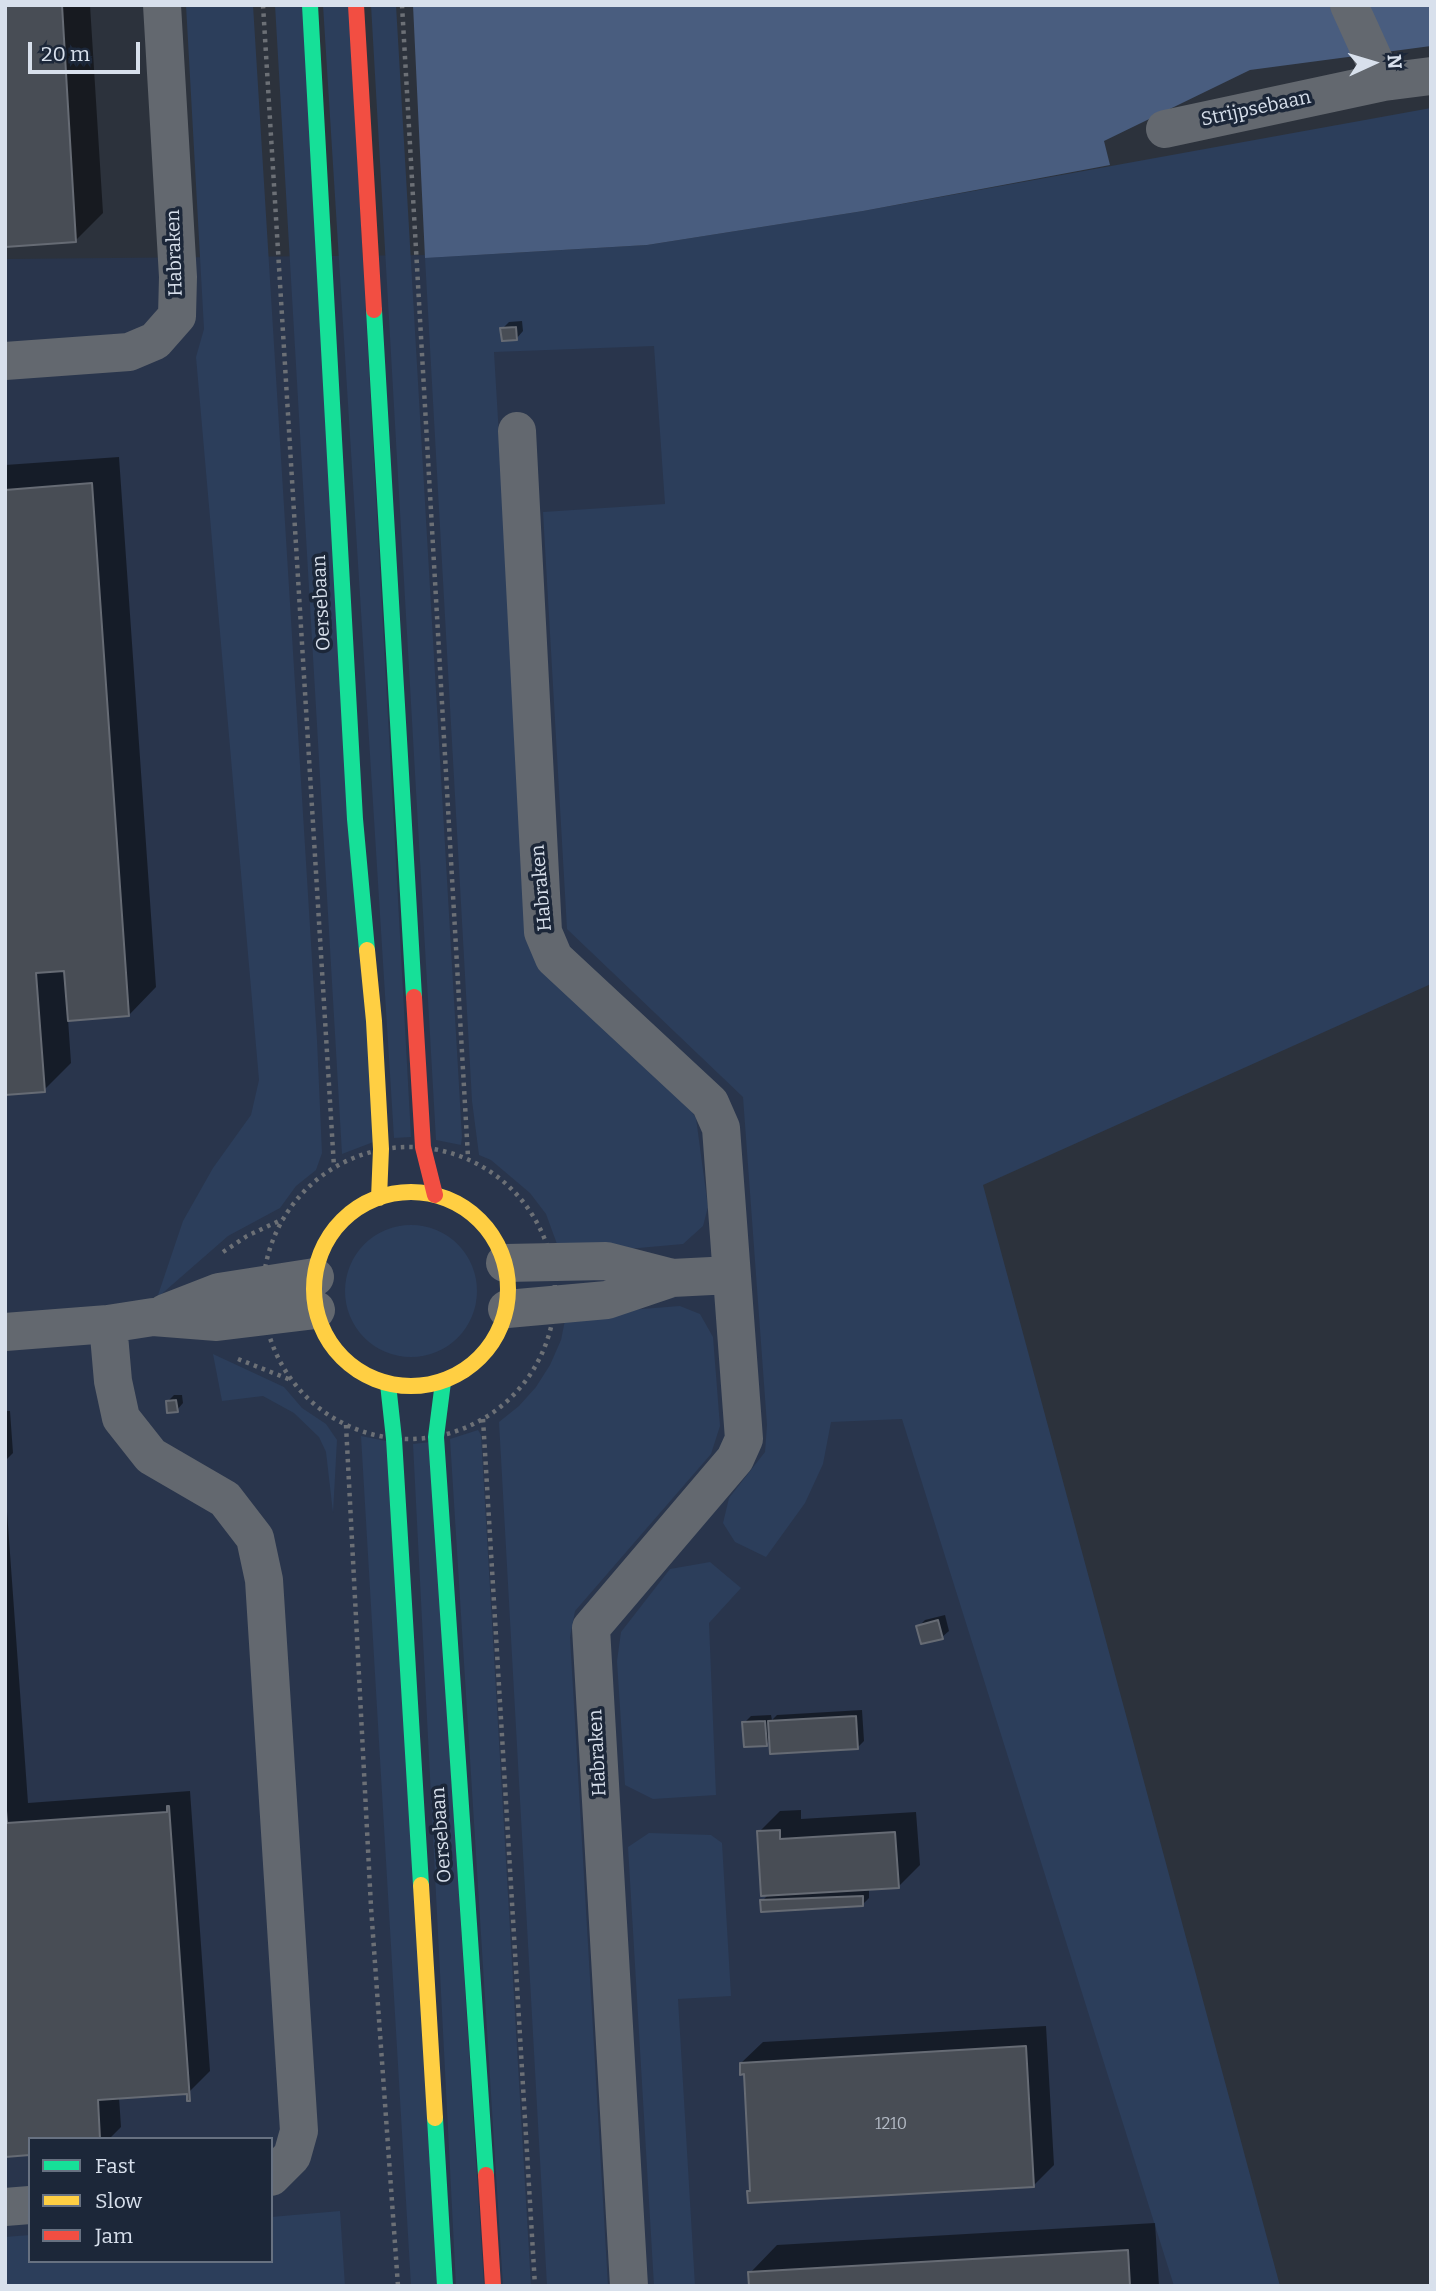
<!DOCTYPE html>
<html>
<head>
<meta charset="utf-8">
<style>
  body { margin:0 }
  #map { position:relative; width:1436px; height:2291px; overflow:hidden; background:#2c323c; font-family:Bitter,serif }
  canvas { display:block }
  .frame { position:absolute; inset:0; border:7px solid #d8e0ec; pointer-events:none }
  .legend { position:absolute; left:28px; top:2137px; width:245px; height:126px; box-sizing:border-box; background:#1c2739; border:2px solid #677181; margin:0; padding:9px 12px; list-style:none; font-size:21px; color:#d8e0ec }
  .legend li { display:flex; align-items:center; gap:14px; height:35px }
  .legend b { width:35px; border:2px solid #677181 }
  .north { position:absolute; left:1338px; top:28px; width:70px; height:70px; -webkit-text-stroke:5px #1c2739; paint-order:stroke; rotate:86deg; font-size:19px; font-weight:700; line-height:28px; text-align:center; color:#d8e0ec }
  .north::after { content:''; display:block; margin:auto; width:24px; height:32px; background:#d8e0ec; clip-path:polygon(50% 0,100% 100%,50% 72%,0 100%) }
  .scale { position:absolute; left:28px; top:42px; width:112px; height:32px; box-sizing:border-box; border:4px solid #d8e0ec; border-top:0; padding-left:9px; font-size:21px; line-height:24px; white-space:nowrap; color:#d8e0ec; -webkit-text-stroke:5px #1c2739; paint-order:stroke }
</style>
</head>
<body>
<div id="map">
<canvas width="1436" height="2291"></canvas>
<div class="frame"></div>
<ul class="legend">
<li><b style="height:9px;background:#16e098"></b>Fast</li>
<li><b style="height:9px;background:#ffcf43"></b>Slow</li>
<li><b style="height:9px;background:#f24e42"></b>Jam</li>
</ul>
<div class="north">N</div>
<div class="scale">20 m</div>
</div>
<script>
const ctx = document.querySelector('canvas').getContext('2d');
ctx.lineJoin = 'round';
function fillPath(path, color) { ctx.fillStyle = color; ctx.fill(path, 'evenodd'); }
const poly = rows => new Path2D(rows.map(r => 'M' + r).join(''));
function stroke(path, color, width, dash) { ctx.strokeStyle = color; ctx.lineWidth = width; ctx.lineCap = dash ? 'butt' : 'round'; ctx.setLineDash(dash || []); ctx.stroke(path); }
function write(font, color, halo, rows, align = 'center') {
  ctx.font = font + ' Bitter,serif'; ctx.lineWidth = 7; ctx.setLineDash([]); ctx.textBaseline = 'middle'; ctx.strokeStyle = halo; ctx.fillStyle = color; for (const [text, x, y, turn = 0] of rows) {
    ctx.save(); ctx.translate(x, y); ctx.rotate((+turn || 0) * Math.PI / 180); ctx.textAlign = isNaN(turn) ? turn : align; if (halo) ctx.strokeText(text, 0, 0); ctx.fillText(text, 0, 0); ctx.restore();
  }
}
fillPath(poly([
  [858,251,937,1243,1271,2286,5,2286,5,259],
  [30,2139,271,2139,271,2261,30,2261]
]), '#29354c');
fillPath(poly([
  [186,5,253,5,317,1040,322,1153,316,1170,296,1186,280,1208,228,1236,157,1298,183,1221,213,1168,251,1115,259,1080,196,357,204,329],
  [275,5,303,5,376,1141,342,1154],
  [323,5,349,5,411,1137,394,1138],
  [371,5,396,5,462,1137,461,1145,436,1140],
  [1431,108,1431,984,983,1185,1280,2286,1174,2286,902,1419,831,1422,823,1464,805,1503,766,1557,735,1542,723,1523,729,1498,765,1452,767,1425,743,1097,567,929,543,512,665,504,654,346,494,352,527,906,681,1095,696,1118,708,1207,703,1226,683,1244,561,1255,546,1214,530,1193,491,1160,479,1155,472,1101,425,258,647,245,863,211],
  '345 1291a66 66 0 1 1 132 0a66 66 0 1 1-132 0Z',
  [680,1306,700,1314,713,1337,720,1426,711,1454,575,1611,570,1637,608,2286,547,2286,499,1422,519,1406,536,1387,550,1365,561,1340,566,1315],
  [213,1354,284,1387,302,1408,326,1424,337,1440,333,1513,326,1452,319,1437,294,1413,263,1396,222,1401],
  [478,1430,481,1435,531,2286,503,2286,450,1439],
  [361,1436,386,1441,440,2286,411,2286],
  [430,1442,484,2286,456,2286,413,1444],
  [710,1562,741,1588,709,1623,716,1795,653,1799,625,1785,617,1661,621,1632,670,1569],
  [649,1833,711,1835,722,1843,731,1996,678,1999,695,2286,654,2286,628,1847],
  [340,2211,345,2286,5,2286,5,2237,30,2235,30,2261,271,2261,271,2217]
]), '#2c3e5b');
fillPath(poly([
  [413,5,1431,5,1431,46,1250,70,1104,141,1110,165,863,211,647,245,425,258]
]), '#495d7f');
fillPath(poly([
  [5,5,90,5,103,213,76,240],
  [522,321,523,331,517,338,502,329,509,322],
  [119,457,156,987,129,1015,68,1019,71,1063,44,1090,5,1093,5,465],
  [174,1395,182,1395,183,1403,177,1410,167,1402],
  [5,1411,10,1411,13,1453,5,1461],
  [5,1484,28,1803,190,1791,210,2071,189,2092,119,2097,121,2127,109,2139,30,2139,5,2155],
  [945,1615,949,1631,942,1637,918,1627,925,1620],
  [862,1710,864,1741,857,1748,771,1739,766,1745,744,1723,751,1716,771,1715,772,1720,777,1715],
  [801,1810,801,1819,916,1812,920,1865,899,1886,869,1888,869,1898,863,1904,762,1901,769,1894,759,1832,780,1811],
  [1046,2026,1054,2165,1033,2186,752,2189,745,2072,741,2063,763,2042],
  [1155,2223,1159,2286,751,2286,750,2273,777,2245]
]), '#0007');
const building = poly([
  [5,5,62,5,76,242,5,247,5,5],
  [516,327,517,340,502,341,500,328,516,327],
  [92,483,129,1016,68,1021,64,971,36,973,45,1092,5,1095,5,490,92,483],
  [176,1400,178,1412,167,1413,166,1401,176,1400],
  [938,1620,943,1639,921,1644,916,1626,938,1620],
  [856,1716,858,1749,770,1754,768,1721,856,1716],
  [765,1721,767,1746,744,1747,742,1722,765,1721],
  [5,1798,7,1823,167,1812,167,1806,169,1806,190,2101,187,2101,187,2094,98,2100,100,2139,30,2139,30,2155,5,2157,5,1798],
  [780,1830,780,1839,895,1832,899,1888,761,1896,757,1831,780,1830],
  [863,1896,863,1906,761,1912,760,1900,863,1896],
  [1026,2046,1034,2187,748,2203,747,2191,750,2191,744,2074,740,2075,740,2063,1026,2046],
  [1128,2250,1130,2286,749,2286,748,2272,1128,2250]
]);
fillPath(building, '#484d55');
stroke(building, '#666b74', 2);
stroke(poly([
  [263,5,334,1167],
  [402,5,468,1157],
  '263 1293a146 146 0 1 1 292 0a146 146 0 1 1-292 0Z',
  [223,1252,247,1236,283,1219],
  [238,1359,291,1380],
  [483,1419,535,2286],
  [346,1425,371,1907,398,2286]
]), '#6c7076', 4.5, [3.5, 5]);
stroke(poly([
  [1349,5,1384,82],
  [1165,129,1384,82,1431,76],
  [5,361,129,352,155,341,177,316,178,277,162,5],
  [517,431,543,932,554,958,710,1103,721,1128,744,1439,735,1459,591,1628,629,2286],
  [505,1263,606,1261,672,1278],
  [507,1309,607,1300,672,1278,731,1275],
  [165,1313,219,1292,315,1277],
  [108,1324,113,1381,121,1418,151,1456,225,1499,255,1538,264,1580,299,2131,292,2156,271,2177],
  [5,1332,108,1324,153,1317,217,1322,316,1310],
  [5,2207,30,2205]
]), '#63686f', 38);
stroke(poly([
  [310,5,355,819,367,950],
  [374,310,414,997],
  [443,1382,436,1437,486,2175],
  [388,1384,394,1439,421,1885],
  [435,2118,445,2286]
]), '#16e098', 16);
stroke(poly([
  [367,950,374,1021,381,1149,379,1198],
  '314 1289a97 97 0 1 1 194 0a97 97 0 1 1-194 0Z',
  [421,1885,435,2118]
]), '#ffcf43', 16);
stroke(poly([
  [356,5,374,310],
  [414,997,423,1147,435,1195],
  [486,2175,493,2286]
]), '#f24e42', 16);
write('16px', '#b4bbc6', null, [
  ["1210",891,2125]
]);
write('19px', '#d8e0ec', '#1c2739', [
  ["Strijpsebaan",1256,109,-12],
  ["Habraken",175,253,-92],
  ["Oersebaan",322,603,-93],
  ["Habraken",542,888,-95],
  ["Habraken",598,1753,-93],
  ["Oersebaan",442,1835,-94]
]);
</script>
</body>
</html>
